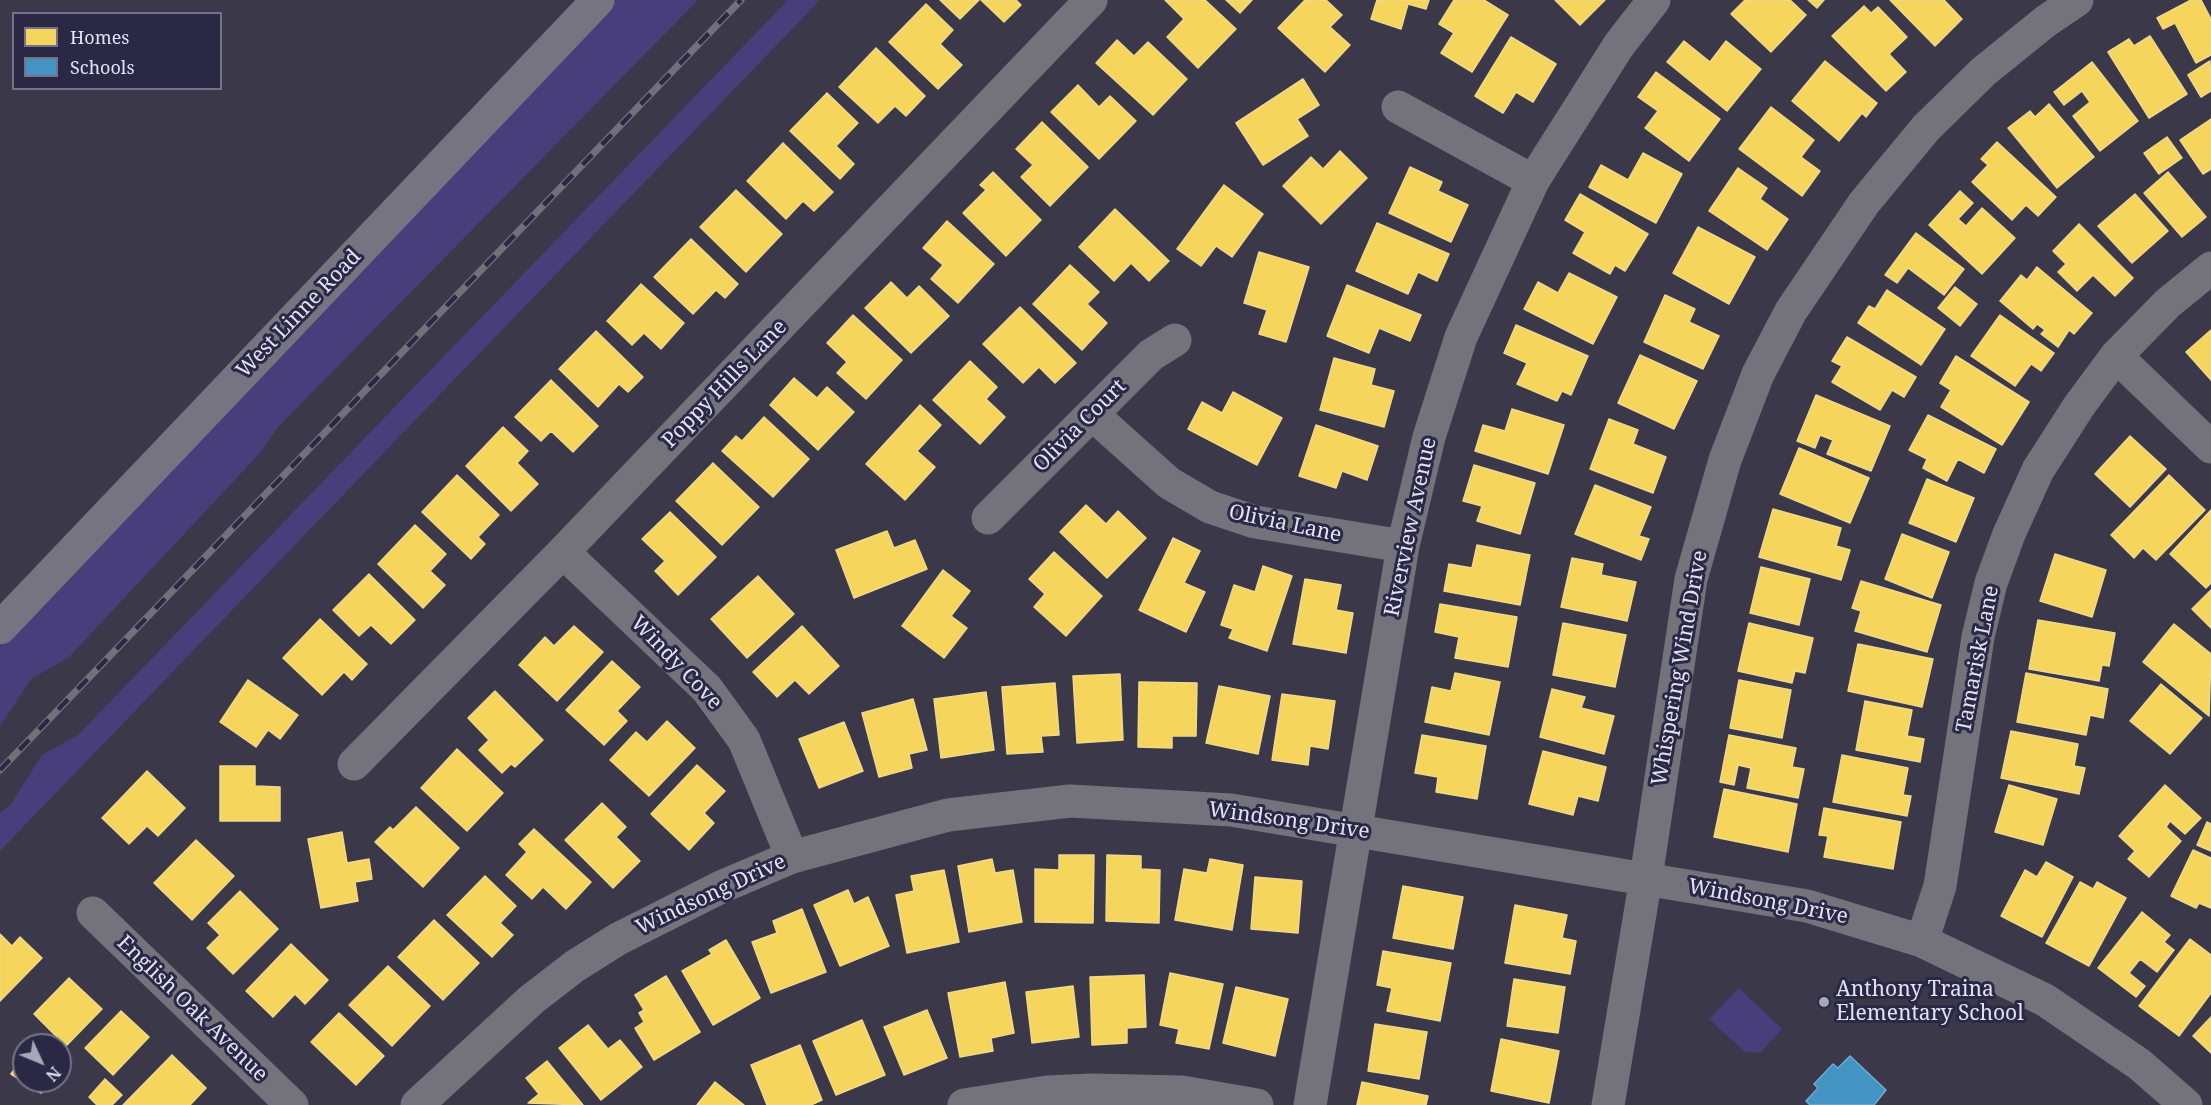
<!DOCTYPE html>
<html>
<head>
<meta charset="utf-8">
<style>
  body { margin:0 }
  #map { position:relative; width:2211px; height:1105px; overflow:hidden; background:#3b3949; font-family:"Noto Serif",serif }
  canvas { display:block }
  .legend { position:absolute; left:12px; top:12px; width:210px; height:78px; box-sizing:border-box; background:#2b2845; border:2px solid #75728b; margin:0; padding:8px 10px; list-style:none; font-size:18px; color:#e3e2f5 }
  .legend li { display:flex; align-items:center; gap:12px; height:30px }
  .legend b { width:30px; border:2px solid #75728b }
  .north { position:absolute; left:12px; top:1033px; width:60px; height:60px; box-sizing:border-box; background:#2b2845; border:2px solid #75728b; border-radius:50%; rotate:134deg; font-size:16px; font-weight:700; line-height:24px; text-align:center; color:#e3e2f5 }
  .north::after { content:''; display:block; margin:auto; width:21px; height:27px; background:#a8a7b9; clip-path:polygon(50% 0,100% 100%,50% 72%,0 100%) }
</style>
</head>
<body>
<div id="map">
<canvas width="2211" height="1105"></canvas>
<ul class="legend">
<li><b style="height:16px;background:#f6d55c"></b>Homes</li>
<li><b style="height:16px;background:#4393c3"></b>Schools</li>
</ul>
<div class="north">N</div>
</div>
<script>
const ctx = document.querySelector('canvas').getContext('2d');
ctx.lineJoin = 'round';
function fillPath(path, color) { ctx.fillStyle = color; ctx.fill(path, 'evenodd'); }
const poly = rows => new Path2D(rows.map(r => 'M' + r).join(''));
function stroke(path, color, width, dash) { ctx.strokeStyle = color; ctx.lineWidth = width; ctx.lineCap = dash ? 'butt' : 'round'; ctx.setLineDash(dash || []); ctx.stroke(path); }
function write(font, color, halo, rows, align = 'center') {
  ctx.font = font + ' "Noto Serif",serif'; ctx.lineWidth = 6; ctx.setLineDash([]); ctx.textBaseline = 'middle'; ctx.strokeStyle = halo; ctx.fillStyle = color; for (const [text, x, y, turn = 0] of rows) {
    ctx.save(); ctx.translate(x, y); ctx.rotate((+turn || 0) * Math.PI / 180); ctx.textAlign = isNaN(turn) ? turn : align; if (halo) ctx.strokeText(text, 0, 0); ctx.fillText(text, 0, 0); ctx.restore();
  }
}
fillPath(poly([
  [616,0,698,0,278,427,260,453,69,657,31,679,0,726,0,647],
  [788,0,820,0,0,851,0,813,11,804,42,755,78,735],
  [1739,988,1782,1029,1760,1053,1745,1052,1709,1019]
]), '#483e7c');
const homes = poly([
  [940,0,979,0,960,19,940,0],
  [981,0,1016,0,1021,5,1004,22,981,0],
  [1165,0,1205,0,1236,29,1198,68,1167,37,1184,19,1165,0],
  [1226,0,1252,0,1240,13,1226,0],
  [1305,0,1326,0,1342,15,1330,27,1350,45,1325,72,1278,28,1305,0],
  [1377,0,1429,0,1426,9,1408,4,1401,29,1371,19,1377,0],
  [1454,0,1484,0,1508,15,1472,72,1441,53,1454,33,1439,24,1454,0],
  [1555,0,1605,0,1580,25,1555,0],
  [1745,0,1790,0,1806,15,1771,52,1731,14,1745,0],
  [1808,0,1824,0,1817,8,1808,0],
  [1890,0,1944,0,1962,19,1935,46,1890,0],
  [2191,0,2201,0,2211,19,2211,55,2196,63,2175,23,2163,29,2157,18,2191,0],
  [926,4,953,30,940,44,962,65,938,89,889,42,926,4],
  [1864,6,1871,13,1878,7,1907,37,1889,54,1906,72,1886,91,1832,36,1864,6],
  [2150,36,2187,94,2149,118,2108,52,2129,39,2134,46,2150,36],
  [1511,37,1556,64,1533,102,1516,92,1503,113,1475,96,1511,37],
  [1117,40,1134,56,1148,42,1187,79,1153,115,1096,63,1117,40],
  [1684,41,1710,62,1726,41,1761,69,1727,111,1667,62,1684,41],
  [876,48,925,96,906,116,895,106,878,123,839,87,876,48],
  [1825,61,1877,103,1866,117,1862,113,1839,141,1792,101,1825,61],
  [2210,61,2211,91,2201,97,2188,75,2210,61],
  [2092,62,2138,121,2100,151,2073,116,2090,102,2082,91,2064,105,2054,92,2092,62],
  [1656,72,1720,119,1689,161,1645,128,1658,111,1638,97,1656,72],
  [1303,79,1319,105,1297,119,1308,136,1263,165,1236,123,1303,79],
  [1078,85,1099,107,1110,96,1136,121,1099,159,1051,112,1078,85],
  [827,93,858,123,836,146,854,164,840,179,790,131,827,93],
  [2049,104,2094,157,2057,188,2008,128,2030,111,2035,117,2049,104],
  [1771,107,1814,140,1801,157,1820,171,1802,196,1739,149,1771,107],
  [2211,119,2211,169,2203,174,2180,140,2211,119],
  [1042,122,1088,167,1050,206,1021,177,1033,165,1016,149,1042,122],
  [2167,137,2182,158,2159,174,2144,153,2167,137],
  [1997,142,2056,197,2038,216,2026,205,2012,220,1972,182,1988,165,1981,159,1997,142],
  [783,143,833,192,814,211,803,201,786,219,747,181,783,143],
  [1340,151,1367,178,1321,224,1283,186,1311,157,1323,169,1340,151],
  [1643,153,1682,174,1656,223,1589,187,1601,165,1628,180,1643,153],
  [1410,167,1442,182,1438,191,1468,205,1451,242,1389,213,1410,167],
  [1738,168,1767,188,1760,199,1788,219,1767,250,1709,211,1738,168],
  [993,172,1041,220,1006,256,963,213,986,190,980,185,993,172],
  [2168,172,2206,217,2182,237,2144,193,2168,172],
  [1224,185,1263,214,1232,257,1216,246,1201,266,1177,249,1224,185],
  [736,190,782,234,746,272,700,227,736,190],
  [1960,191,1973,203,1958,219,1966,226,1982,208,2015,238,1982,274,1929,225,1960,191],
  [1580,194,1648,234,1625,271,1615,265,1610,274,1573,253,1585,232,1565,220,1580,194],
  [2135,194,2168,231,2132,263,2098,226,2135,194],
  [1115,209,1169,261,1149,281,1131,263,1114,281,1079,247,1115,209],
  [947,221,994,264,958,303,931,279,943,265,923,248,947,221],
  [1377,223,1449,254,1437,281,1418,272,1408,294,1356,271,1377,223],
  [2079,224,2133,278,2115,296,2093,275,2077,291,2058,272,2066,264,2053,251,2079,224],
  [1698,227,1755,257,1729,304,1673,273,1698,227],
  [1916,233,1964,269,1944,295,1908,268,1897,283,1885,275,1916,233],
  [691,239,738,284,725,298,716,290,693,314,654,277,691,239],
  [1259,252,1309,267,1286,342,1259,334,1267,310,1244,303,1259,252],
  [1070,265,1099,292,1087,304,1107,323,1082,350,1033,304,1070,265],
  [2037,267,2092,313,2074,334,2069,330,2058,347,2041,334,2045,330,2037,324,2033,329,2000,301,2021,275,2027,280,2037,267],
  [1569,273,1617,297,1593,344,1524,309,1538,282,1558,293,1569,273],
  [891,282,907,298,919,286,949,316,911,353,865,308,891,282],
  [641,284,684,323,661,349,644,333,632,345,607,321,641,284],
  [1347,285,1421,315,1410,341,1379,328,1369,353,1327,336,1347,285],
  [1955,287,1977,304,1960,326,1938,308,1955,287],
  [1887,290,1945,329,1921,365,1858,323,1869,306,1875,309,1887,290],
  [1665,295,1695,309,1689,322,1719,336,1703,369,1644,342,1665,295],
  [1020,307,1076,363,1055,383,1039,367,1023,383,983,344,1020,307],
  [853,315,902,360,866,399,837,373,847,362,827,343,853,315],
  [2000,315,2054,353,2041,371,2031,364,2015,386,1971,356,2000,315],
  [1516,325,1588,356,1571,395,1562,391,1557,401,1517,384,1527,363,1504,353,1516,325],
  [2211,330,2211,380,2186,352,2211,330],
  [596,331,643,377,628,392,619,384,598,407,559,369,596,331],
  [1847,337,1916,377,1904,397,1892,390,1880,410,1832,382,1842,366,1832,361,1847,337],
  [1640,355,1697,381,1674,429,1618,403,1640,355],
  [1956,356,2029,402,2002,445,1941,407,1951,390,1940,383,1956,356],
  [1334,358,1375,369,1371,385,1394,391,1384,427,1320,410,1334,358],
  [970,361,997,387,986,399,1005,417,980,444,933,400,970,361],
  [794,378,817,398,827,387,854,412,818,450,770,405,794,378],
  [551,380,598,426,573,452,551,431,541,441,515,417,551,380],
  [1233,392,1282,418,1257,465,1188,429,1202,402,1222,413,1233,392],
  [1816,395,1890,426,1871,471,1827,454,1833,440,1820,435,1815,448,1797,441,1816,395],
  [920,405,941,425,917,451,935,467,905,500,866,464,920,405],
  [1512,409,1564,425,1548,474,1475,451,1483,425,1505,431,1512,409],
  [1928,415,1996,449,1984,473,1958,459,1947,481,1923,468,1927,459,1909,450,1928,415],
  [764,417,809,459,773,497,722,451,736,436,742,441,764,417],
  [1609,419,1638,430,1633,444,1666,457,1653,493,1590,469,1609,419],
  [1316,425,1378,446,1367,480,1342,471,1336,488,1299,476,1316,425],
  [503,427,528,451,517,463,538,484,511,511,466,466,503,427],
  [2130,436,2166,469,2130,507,2095,474,2130,436],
  [1799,448,1869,478,1850,523,1780,494,1799,448],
  [713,463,759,507,722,545,676,501,713,463],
  [1474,465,1535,483,1520,534,1477,521,1482,506,1463,501,1474,465],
  [457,475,499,515,478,537,485,544,471,559,422,512,457,475],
  [2169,475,2205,510,2156,560,2143,548,2134,558,2111,535,2169,475],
  [1927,479,1974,498,1956,542,1909,523,1927,479],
  [1595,485,1651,507,1639,536,1649,539,1641,560,1575,534,1595,485],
  [1086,505,1106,524,1118,511,1146,538,1107,578,1060,532,1086,505],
  [1773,509,1841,528,1836,546,1850,550,1841,580,1759,557,1773,509],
  [2211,510,2211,583,2206,588,2170,554,2211,510],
  [670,512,716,557,678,595,655,571,665,561,642,539,670,512],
  [415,525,446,554,430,571,445,585,423,608,378,564,415,525],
  [887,531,894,548,915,540,927,569,854,598,836,550,887,531],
  [1902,534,1949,552,1932,598,1885,579,1902,534],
  [1173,538,1200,551,1184,583,1205,592,1186,632,1139,610,1173,538],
  [1477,545,1530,555,1520,605,1444,591,1449,564,1472,568,1477,545],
  [1054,552,1102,596,1066,636,1034,607,1045,594,1029,579,1054,552],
  [2055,554,2106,570,2092,617,2040,601,2055,554],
  [1572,558,1603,564,1601,575,1636,582,1627,621,1561,607,1572,558],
  [1263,566,1292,576,1267,651,1229,638,1233,629,1221,625,1234,585,1255,592,1263,566],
  [1761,567,1810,579,1799,625,1750,613,1761,567],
  [943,570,970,591,951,616,967,628,944,658,902,626,943,570],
  [369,574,415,620,391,644,371,625,359,636,333,610,369,574],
  [758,576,794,614,747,658,711,619,758,576],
  [1305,579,1341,585,1336,610,1353,613,1346,653,1293,644,1305,579],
  [1861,581,1941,605,1927,652,1855,631,1861,611,1852,608,1861,581],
  [2211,590,2211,628,2192,609,2211,590],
  [1440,604,1517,617,1508,667,1455,658,1459,637,1435,632,1440,604],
  [320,619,367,664,352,680,344,672,322,695,283,658,320,619],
  [2038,620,2115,633,2109,666,2102,665,2099,681,2029,669,2038,620],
  [1563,623,1626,635,1615,687,1553,675,1563,623],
  [1749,623,1813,638,1805,673,1795,671,1792,683,1738,671,1749,623],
  [2174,624,2211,654,2209,716,2143,662,2174,624],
  [574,626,603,652,557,701,519,665,545,637,554,646,574,626],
  [802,626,839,666,809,694,795,680,777,697,753,672,802,626],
  [1858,644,1933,659,1922,707,1848,691,1858,644],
  [612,661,640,687,617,711,627,721,604,745,566,710,612,661],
  [1455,673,1500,682,1489,735,1425,722,1432,687,1451,691,1455,673],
  [2026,673,2108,689,2103,718,2090,715,2086,735,2017,722,2026,673],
  [1120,674,1123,740,1077,743,1073,676,1120,674],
  [248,680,298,715,280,739,268,730,256,747,220,722,248,680],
  [1739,680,1791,690,1782,738,1730,728,1739,680],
  [1139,682,1197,683,1196,736,1172,736,1172,748,1138,747,1139,682],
  [1055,683,1059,735,1041,736,1043,752,1007,754,1002,687,1055,683],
  [2161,684,2202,718,2170,754,2130,721,2161,684],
  [1219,686,1270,696,1258,754,1206,743,1219,686],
  [1552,689,1585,697,1581,708,1614,716,1604,754,1540,737,1552,689],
  [495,691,543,740,515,767,511,764,502,773,479,750,489,740,468,718,495,691],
  [986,692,994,750,941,758,934,699,986,692],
  [1282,694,1335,701,1328,749,1310,746,1308,765,1272,760,1282,694],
  [913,699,927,750,909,754,912,768,879,777,862,713,913,699],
  [1865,701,1912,710,1907,736,1924,739,1920,762,1856,750,1865,701],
  [667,721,695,748,649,796,610,760,636,732,647,742,667,721],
  [844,722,863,771,819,788,799,739,844,722],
  [2011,731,2078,744,2074,766,2085,768,2079,794,2001,778,2011,731],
  [1422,735,1486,746,1477,799,1436,792,1438,777,1415,773,1422,735],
  [1729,735,1796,748,1792,767,1804,769,1798,798,1747,788,1751,768,1738,765,1734,785,1720,782,1729,735],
  [457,749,503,793,467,831,421,788,457,749],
  [1543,751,1606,767,1598,801,1578,796,1573,815,1529,804,1543,751],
  [1842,755,1908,768,1903,795,1911,796,1907,816,1833,802,1842,755],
  [697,765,725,791,704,813,714,823,689,850,651,814,697,765],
  [220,766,255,766,255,786,280,787,280,821,220,821,220,766],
  [147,771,185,808,158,836,147,826,129,844,102,818,147,771],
  [2009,785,2057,799,2043,845,1995,832,2009,785],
  [2165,785,2201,818,2185,834,2170,821,2166,827,2181,841,2149,877,2128,859,2135,851,2119,836,2165,785],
  [1724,789,1797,804,1788,852,1714,837,1724,789],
  [602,803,626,827,616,837,640,861,613,888,565,840,602,803],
  [416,807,459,848,423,887,375,842,390,827,393,830,416,807],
  [1824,808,1901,822,1893,869,1824,857,1828,836,1819,835,1824,808],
  [2207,822,2211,824,2211,851,2197,845,2207,822],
  [534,829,591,882,566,909,543,887,532,899,506,875,527,852,519,844,534,829],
  [342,832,347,863,369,859,372,879,355,882,358,901,321,908,308,839,342,832],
  [196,840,234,876,192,920,154,883,196,840],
  [2193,850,2211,858,2211,908,2199,903,2196,908,2171,896,2193,850],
  [1059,855,1094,855,1093,923,1035,922,1035,869,1059,870,1059,855],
  [1107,855,1141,856,1141,869,1160,870,1159,923,1106,921,1107,855],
  [992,859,995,873,1013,870,1022,922,969,932,958,866,992,859],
  [1210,859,1243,865,1232,930,1175,920,1184,869,1207,873,1210,859],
  [2046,862,2073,877,2042,937,2001,916,2025,870,2037,877,2046,862],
  [944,870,959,942,907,953,896,895,914,891,911,876,944,870],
  [485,876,516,906,500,923,513,935,492,957,447,915,485,876],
  [1255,877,1302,881,1298,933,1251,929,1255,877],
  [2080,882,2093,889,2097,882,2126,898,2089,966,2046,943,2080,882],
  [1403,886,1463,897,1453,949,1393,938,1403,886],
  [848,890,854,904,868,897,889,946,840,966,814,905,848,890],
  [240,891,278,929,233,974,207,948,220,935,208,923,240,891],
  [1515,905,1567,915,1562,938,1576,941,1570,974,1505,963,1515,905],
  [802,909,826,972,771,993,752,942,777,933,773,921,802,909],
  [2142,912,2170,935,2164,942,2174,950,2157,972,2140,959,2129,973,2145,986,2136,997,2098,968,2142,912],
  [434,920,479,963,443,1000,398,957,434,920],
  [0,934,12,946,20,937,42,958,0,1001,0,934],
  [2190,939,2211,955,2211,993,2179,1036,2139,1006,2190,939],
  [726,940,760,998,713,1025,682,971,712,954,709,950,726,940],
  [291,944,328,980,305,1004,295,994,273,1017,246,991,291,944],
  [1383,951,1451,963,1440,1021,1387,1011,1392,988,1377,985,1383,951],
  [388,966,430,1006,392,1046,349,1005,388,966],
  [1170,973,1223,984,1209,1049,1176,1043,1179,1029,1160,1025,1170,973],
  [1144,975,1146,1027,1127,1028,1127,1043,1092,1045,1090,977,1144,975],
  [666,976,700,1032,654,1060,635,1028,644,1022,639,1013,644,1010,635,995,666,976],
  [69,978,102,1009,66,1046,34,1014,69,978],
  [1514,979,1565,987,1558,1033,1507,1026,1514,979],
  [1005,982,1014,1033,991,1038,993,1051,960,1057,948,993,1005,982],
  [1073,986,1079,1037,1032,1043,1026,992,1073,986],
  [1236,987,1288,999,1275,1056,1223,1043,1236,987],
  [927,1010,947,1058,904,1075,884,1027,927,1010],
  [121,1011,149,1037,113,1075,85,1048,121,1011],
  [339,1013,384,1056,356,1085,311,1042,339,1013],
  [2211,1017,2211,1053,2193,1036,2211,1017],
  [862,1020,885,1075,836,1095,813,1041,862,1020],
  [1375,1024,1427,1032,1419,1079,1368,1071,1375,1024],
  [588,1025,608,1049,620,1040,642,1067,601,1100,559,1048,588,1025],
  [1501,1039,1559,1051,1549,1103,1491,1091,1501,1039],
  [800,1045,822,1100,811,1105,767,1105,751,1065,800,1045],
  [24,1055,24,1081,49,1081,41,1093,11,1074,24,1055],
  [172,1055,206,1088,190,1105,123,1105,172,1055],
  [547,1061,583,1105,528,1103,539,1094,526,1078,547,1061],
  [105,1079,122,1095,112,1105,97,1105,89,1097,105,1079],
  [715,1082,744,1105,697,1105,715,1082],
  [1362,1082,1428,1096,1426,1105,1357,1105,1362,1082]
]);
fillPath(homes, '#f6d55c');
stroke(homes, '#f0d98a', 1.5);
const schools = poly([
  [1850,1056,1886,1090,1874,1105,1810,1105,1806,1101,1818,1088,1814,1084,1833,1064,1838,1068,1850,1056]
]);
fillPath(schools, '#4393c3');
stroke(schools, '#73abd2', 1.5);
stroke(poly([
  [1398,107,1533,181],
  [2116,356,2211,447],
  [1092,414,1169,483,1210,507,1255,522,1403,546],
  [988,518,1151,355,1175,340],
  [563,552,707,689,744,740,792,857],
  [354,764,563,552,1091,0],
  [93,913,292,1105],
  [1922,941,1940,886,1978,637,1991,583,2009,534,2038,470,2079,406,2116,356,2168,303,2211,268],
  [417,1105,531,1000,575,966,618,939,721,887,792,857,948,815,1070,801,1231,810,1807,906,1922,941,2045,1000,2139,1064,2186,1105],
  [964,1105,1047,1092,1091,1090,1182,1092,1257,1105],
  [1310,1105,1403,546,1429,437,1461,337,1533,181,1619,45,1654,0],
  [1608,1105,1646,878,1691,579,1725,460,1758,374,1791,311,1864,203,1926,128,1983,72,2046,21,2077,0]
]), '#74737b', 33);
stroke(poly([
  [0,628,598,0]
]), '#767480', 33);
const rail = poly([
  [0,770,741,0]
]);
stroke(rail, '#72707b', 7);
stroke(rail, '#2b2845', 4.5, [14]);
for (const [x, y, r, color] of [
  [1824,1002,6,"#a8a7b9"]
]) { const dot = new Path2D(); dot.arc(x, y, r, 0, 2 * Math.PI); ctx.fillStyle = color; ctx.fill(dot); stroke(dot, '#2b2845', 2); }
write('21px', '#e3e2f5', '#2b2845', [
  ["West Linne Road",299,314,-46],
  ["Poppy Hills Lane",725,384,-46],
  ["Olivia Court",1080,426,-45],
  ["Olivia Lane",1285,524,12],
  ["Riverview Avenue",1411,527,-78],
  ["Tamarisk Lane",1978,659,-79],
  ["Windy Cove",676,663,46],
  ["Whispering Wind Drive",1680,668,-80],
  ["Windsong Drive",1289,821,8],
  ["Windsong Drive",711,895,-25],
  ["Windsong Drive",1768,902,11],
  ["English Oak Avenue",192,1009,44]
]);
write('21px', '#e3e2f5', '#2b2845', [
  ["Anthony Traina",1836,990],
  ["Elementary School",1836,1014]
], 'left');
</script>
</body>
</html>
